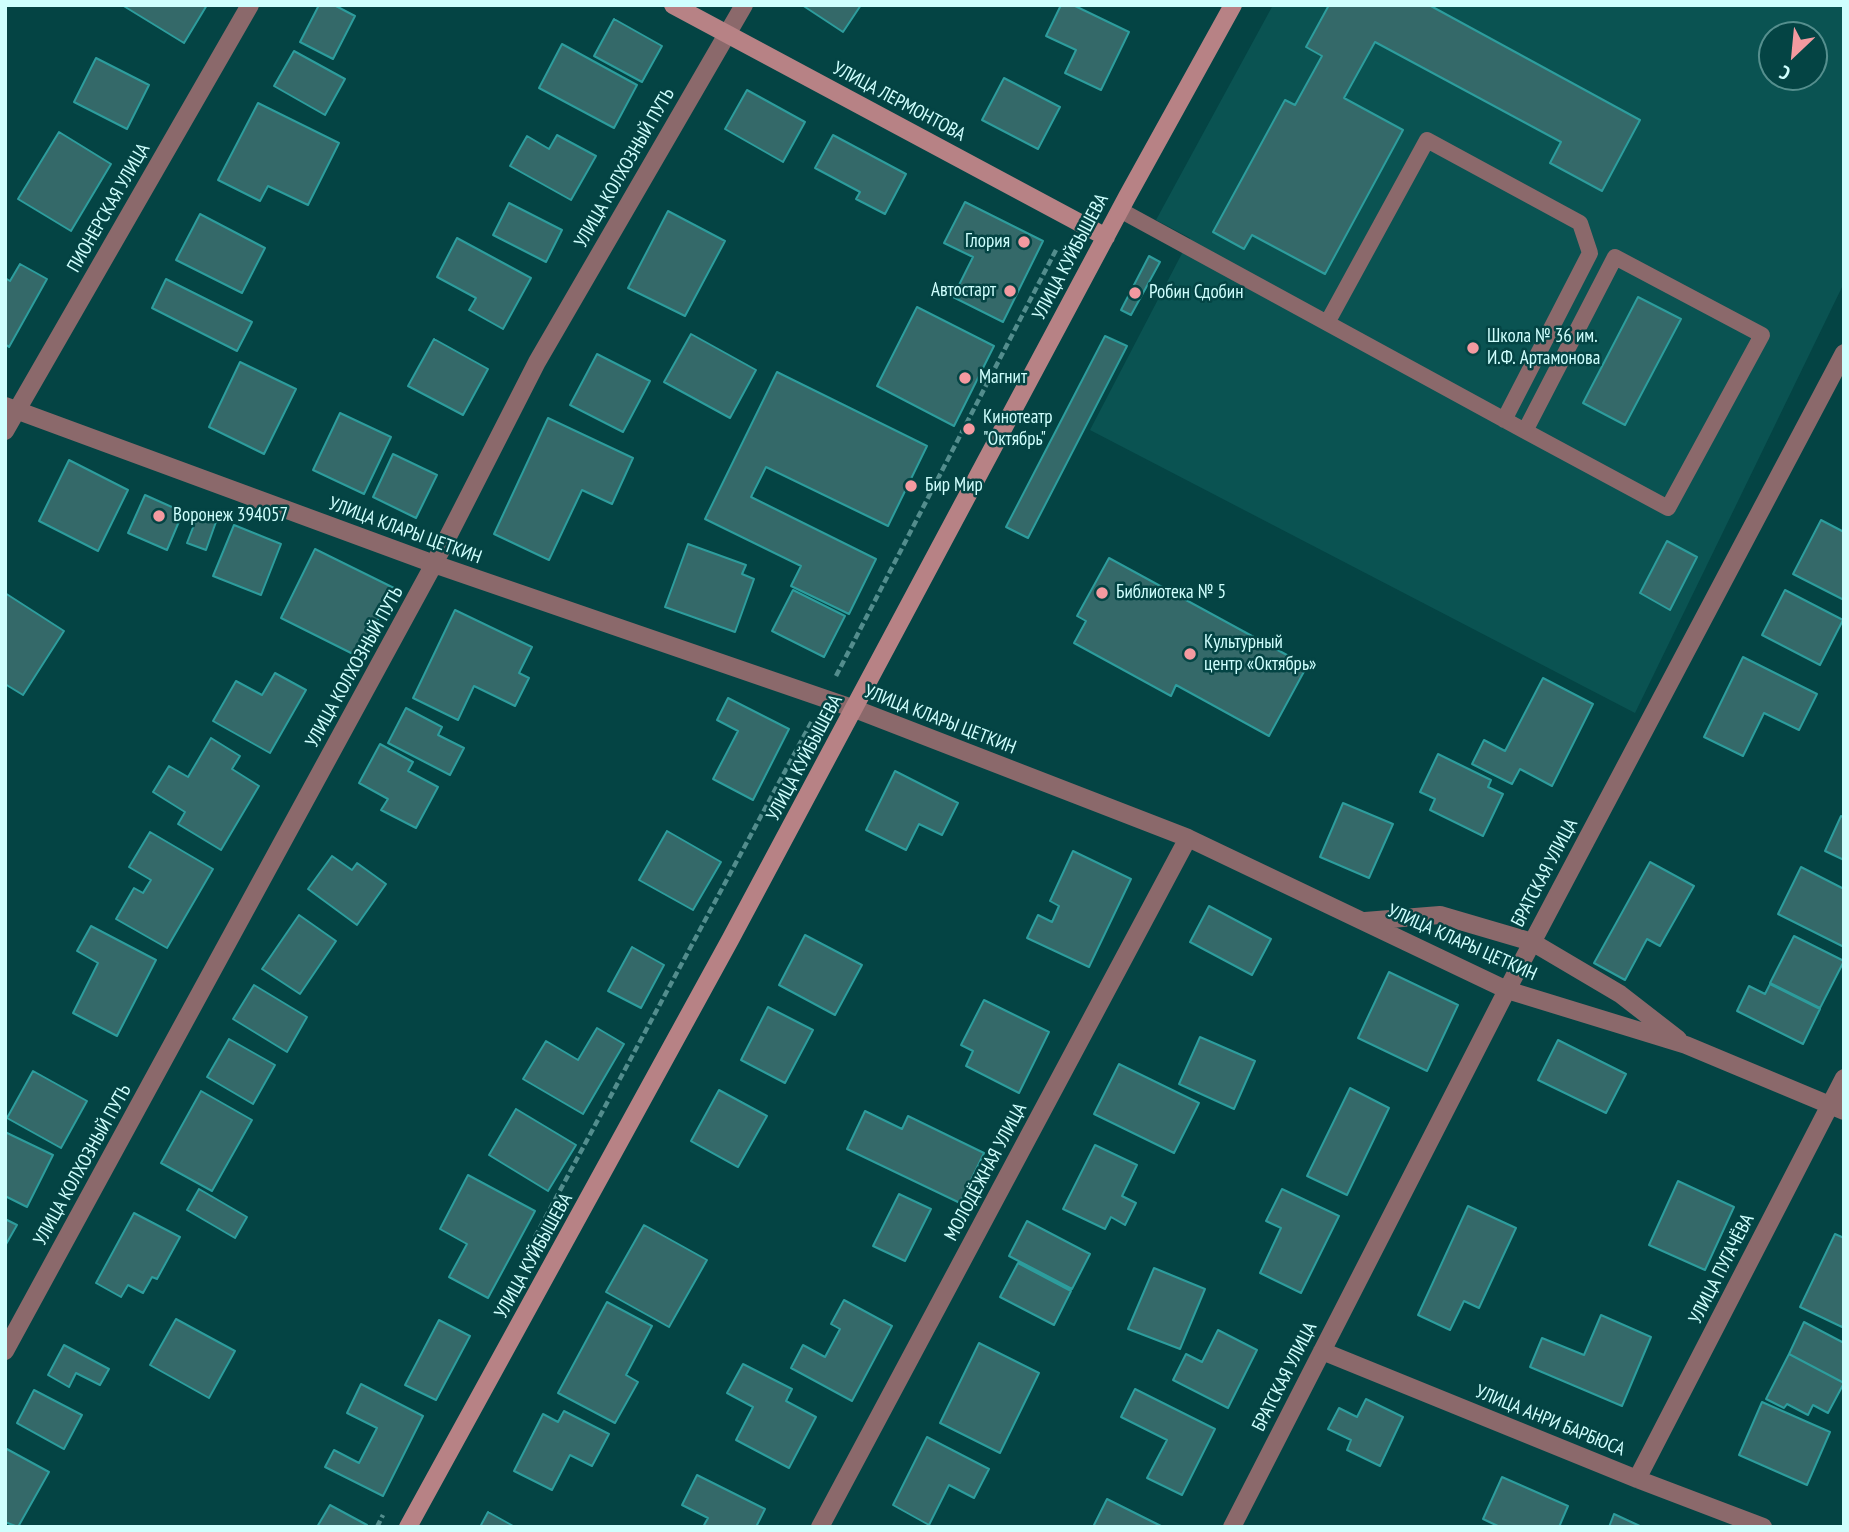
<!DOCTYPE html>
<html>
<head>
<meta charset="utf-8">
<style>
  body { margin:0 }
  #map { position:relative; width:1849px; height:1532px; overflow:hidden; background:#044444; font-family:"PT Sans Narrow",sans-serif }
  canvas { display:block }
  .frame { position:absolute; inset:0; border:7px solid #cffffe; pointer-events:none }
  .north { position:absolute; left:1758px; top:21px; width:70px; height:70px; box-sizing:border-box; background:#044444; border:2px solid #558f8e; border-radius:50%; rotate:206deg; font-size:19px; font-weight:700; line-height:28px; text-align:center; color:#cffffe }
  .north::after { content:''; display:block; margin:auto; width:24px; height:32px; background:#f49aa0; clip-path:polygon(50% 0,100% 100%,50% 72%,0 100%) }
</style>
</head>
<body>
<div id="map">
<canvas width="1849" height="1532"></canvas>
<div class="frame"></div>
<div class="north">С</div>
</div>
<script>
const ctx = document.querySelector('canvas').getContext('2d');
ctx.lineJoin = 'round';
function fillPath(path, color) { ctx.fillStyle = color; ctx.fill(path, 'evenodd'); }
const poly = rows => new Path2D(rows.map(r => 'M' + r).join(''));
function stroke(path, color, width, dash) { ctx.strokeStyle = color; ctx.lineWidth = width; ctx.lineCap = dash ? 'butt' : 'round'; ctx.setLineDash(dash || []); ctx.stroke(path); }
function write(font, color, halo, rows, align = 'center') {
  ctx.font = font + ' "PT Sans Narrow",sans-serif'; ctx.lineWidth = 5; ctx.setLineDash([]); ctx.textBaseline = 'middle'; ctx.strokeStyle = halo; ctx.fillStyle = color; for (const [text, x, y, turn = 0] of rows) {
    ctx.save(); ctx.translate(x, y); ctx.rotate((+turn || 0) * Math.PI / 180); ctx.textAlign = isNaN(turn) ? turn : align; if (halo) ctx.strokeText(text, 0, 0); ctx.fillText(text, 0, 0); ctx.restore();
  }
}
fillPath(poly([
  [1273,5,1839,5,1844,8,1844,283,1635,713,1090,430,1190,238,1156,220],
  [1772,35,1814,35,1814,77,1772,77]
]), '#0a5352');
const building = poly([
  [122,5,207,5,184,43,122,5],
  [319,5,334,5,355,16,333,59,300,42,319,5],
  [802,5,861,5,843,32,802,5],
  [1061,5,1073,5,1129,32,1101,90,1065,73,1076,50,1046,36,1061,5],
  [1329,5,1429,5,1640,120,1602,191,1550,163,1561,142,1375,42,1344,98,1403,130,1325,274,1252,235,1244,249,1213,232,1285,100,1295,105,1322,56,1306,47,1329,5],
  [614,19,662,46,642,82,594,56,614,19],
  [562,44,637,85,614,128,539,88,562,44],
  [294,51,345,79,325,115,274,86,294,51],
  [96,58,149,85,127,129,74,102,96,58],
  [1004,78,1060,107,1038,149,982,120,1004,78],
  [747,90,805,122,783,162,725,129,747,90],
  [258,103,339,143,308,205,268,186,260,201,218,180,258,103],
  [59,132,111,164,71,231,18,199,59,132],
  [557,135,596,156,571,200,510,166,527,136,549,149,557,135],
  [833,135,906,174,885,214,856,199,860,192,815,168,833,135],
  [965,202,1043,241,1003,322,953,297,973,257,944,243,965,202],
  [509,203,562,230,546,262,493,235,509,203],
  [668,211,725,241,685,316,628,288,668,211],
  [200,214,265,248,242,293,176,260,200,214],
  [457,238,531,278,503,329,469,310,476,298,437,277,457,238],
  [1149,256,1160,262,1131,315,1121,310,1149,256],
  [20,264,47,279,9,347,5,344,5,278,10,281,20,264],
  [166,279,252,322,237,351,152,308,166,279],
  [1638,297,1681,319,1625,425,1583,403,1638,297],
  [917,307,994,346,954,426,877,386,917,307],
  [691,334,756,370,730,418,664,382,691,334],
  [1105,336,1127,346,1028,538,1006,527,1105,336],
  [434,339,488,369,463,415,408,386,434,339],
  [597,354,650,381,623,432,570,405,597,354],
  [240,362,296,389,264,454,209,427,240,362],
  [777,372,927,446,888,526,766,467,751,497,876,559,849,614,791,586,801,566,705,519,777,372],
  [340,413,391,437,364,494,313,470,340,413],
  [548,418,633,458,612,504,582,490,549,560,494,534,548,418],
  [393,454,437,475,416,518,373,497,393,454],
  [69,460,128,490,98,551,39,521,69,460],
  [145,495,183,512,167,550,128,533,145,495],
  [199,512,217,519,206,550,187,543,199,512],
  [1821,520,1844,532,1844,600,1793,574,1821,520],
  [234,525,281,544,261,595,213,576,234,525],
  [1667,541,1697,557,1670,610,1640,593,1667,541],
  [688,544,746,565,742,574,754,579,735,632,665,607,688,544],
  [315,549,394,588,359,657,281,618,315,549],
  [1109,558,1307,666,1269,736,1176,685,1171,696,1074,643,1086,621,1077,616,1109,558],
  [793,590,845,616,824,657,772,631,793,590],
  [1785,590,1843,620,1820,665,1762,635,1785,590],
  [5,593,64,631,23,695,5,684,5,593],
  [455,610,532,647,519,673,529,678,515,706,474,686,458,720,413,698,455,610],
  [1743,657,1817,694,1799,730,1764,713,1743,756,1704,737,1743,657],
  [275,673,306,690,270,753,213,721,236,681,262,695,275,673],
  [1543,678,1593,704,1552,786,1520,769,1512,784,1472,764,1484,740,1505,751,1543,678],
  [728,698,789,729,753,800,713,779,738,731,717,720,728,698],
  [406,708,442,727,438,735,464,748,450,775,388,743,406,708],
  [211,738,240,756,232,769,259,786,221,850,178,824,185,812,153,792,169,766,188,777,211,738],
  [380,744,413,762,408,771,438,787,416,828,381,810,388,799,359,783,380,744],
  [1438,754,1491,780,1488,787,1503,794,1483,836,1430,810,1435,799,1420,792,1438,754],
  [895,771,958,803,942,835,919,824,906,850,866,830,895,771],
  [1343,803,1393,824,1369,878,1320,857,1343,803],
  [1841,816,1844,817,1844,860,1825,851,1841,816],
  [667,831,721,862,693,910,639,880,667,831],
  [150,832,213,869,167,948,116,919,134,888,143,893,151,880,129,867,150,832],
  [1073,851,1131,879,1089,967,1027,938,1038,915,1052,922,1059,906,1050,901,1073,851],
  [332,856,352,870,357,863,386,884,357,925,308,889,332,856],
  [1650,862,1694,886,1660,946,1647,939,1625,980,1594,963,1650,862],
  [1801,867,1844,889,1844,947,1778,914,1801,867],
  [1209,906,1271,939,1252,975,1190,942,1209,906],
  [299,915,336,941,300,994,262,969,299,915],
  [91,926,156,960,117,1036,73,1013,98,963,77,951,91,926],
  [805,935,862,965,835,1015,779,985,805,935],
  [1794,936,1844,961,1820,1008,1770,983,1794,936],
  [632,947,664,965,641,1008,608,991,632,947],
  [1389,972,1458,1005,1427,1071,1358,1038,1389,972],
  [1770,984,1820,1009,1803,1044,1737,1011,1749,986,1765,994,1770,984],
  [254,985,307,1017,287,1052,233,1019,254,985],
  [984,1000,1049,1032,1019,1093,966,1066,973,1051,961,1045,984,1000],
  [768,1007,813,1030,785,1083,741,1060,768,1007],
  [597,1028,624,1044,583,1114,523,1079,546,1041,578,1060,597,1028],
  [1200,1037,1255,1061,1234,1109,1179,1084,1200,1037],
  [229,1039,275,1065,253,1104,207,1077,229,1039],
  [1558,1040,1626,1074,1606,1113,1538,1080,1558,1040],
  [1119,1064,1199,1103,1174,1153,1094,1114,1119,1064],
  [33,1071,87,1101,61,1148,7,1118,33,1071],
  [1350,1088,1389,1108,1347,1195,1307,1176,1350,1088],
  [719,1090,767,1116,738,1167,691,1141,719,1090],
  [201,1091,252,1120,212,1191,161,1163,201,1091],
  [516,1109,576,1145,548,1191,489,1155,516,1109],
  [865,1111,902,1129,908,1116,984,1153,960,1203,847,1149,865,1111],
  [5,1132,53,1155,27,1207,5,1196,5,1132],
  [1095,1145,1137,1165,1122,1196,1136,1203,1125,1225,1111,1217,1105,1229,1063,1209,1095,1145],
  [468,1175,535,1211,488,1298,449,1277,467,1244,440,1229,468,1175],
  [1678,1181,1734,1207,1705,1270,1649,1245,1678,1181],
  [199,1189,247,1217,235,1238,187,1210,199,1189],
  [1282,1189,1339,1216,1301,1293,1260,1273,1281,1228,1266,1221,1282,1189],
  [899,1194,931,1209,905,1261,873,1246,899,1194],
  [1468,1206,1516,1228,1479,1308,1464,1301,1450,1330,1418,1315,1468,1206],
  [134,1213,180,1237,157,1279,152,1277,143,1293,128,1285,121,1297,96,1283,134,1213],
  [5,1219,17,1225,5,1246,5,1219],
  [1027,1221,1090,1254,1072,1289,1009,1256,1027,1221],
  [644,1225,707,1260,669,1327,606,1292,644,1225],
  [1835,1234,1844,1238,1844,1322,1842,1327,1800,1307,1835,1234],
  [1018,1263,1071,1291,1054,1325,1000,1297,1018,1263],
  [1154,1268,1205,1289,1180,1349,1128,1329,1154,1268],
  [844,1300,892,1326,852,1401,791,1368,803,1345,825,1357,840,1329,831,1324,844,1300],
  [607,1302,652,1326,626,1375,638,1382,615,1423,558,1393,607,1302],
  [1601,1315,1651,1337,1622,1406,1530,1367,1542,1338,1584,1355,1601,1315],
  [176,1319,235,1351,209,1398,150,1365,176,1319],
  [439,1320,470,1336,436,1400,405,1385,439,1320],
  [1804,1322,1844,1343,1844,1383,1789,1354,1804,1322],
  [1218,1330,1257,1350,1228,1408,1173,1380,1186,1354,1202,1362,1218,1330],
  [979,1343,1039,1373,1000,1453,940,1423,979,1343],
  [64,1345,109,1369,100,1385,76,1373,69,1387,48,1375,64,1345],
  [1789,1354,1844,1383,1828,1413,1813,1405,1808,1415,1787,1404,1784,1408,1766,1399,1789,1354],
  [743,1364,792,1389,786,1401,816,1417,789,1468,736,1440,753,1407,727,1393,743,1364],
  [361,1384,423,1416,383,1496,325,1467,334,1450,359,1463,377,1428,347,1413,361,1384],
  [1135,1389,1215,1429,1182,1495,1147,1478,1167,1440,1121,1417,1135,1389],
  [34,1390,82,1415,64,1449,17,1423,34,1390],
  [1366,1399,1403,1417,1380,1466,1347,1450,1351,1440,1328,1429,1339,1408,1357,1417,1366,1399],
  [1762,1402,1830,1432,1807,1485,1739,1455,1762,1402],
  [564,1411,609,1434,592,1466,570,1455,552,1490,514,1471,543,1414,558,1422,564,1411],
  [927,1437,989,1469,974,1498,949,1485,929,1525,893,1505,927,1437],
  [5,1448,49,1472,18,1527,5,1522,5,1448],
  [697,1475,765,1509,756,1527,703,1527,708,1518,682,1505,697,1475],
  [1502,1477,1568,1506,1559,1527,1500,1527,1483,1519,1502,1477],
  [1107,1499,1163,1527,1093,1527,1107,1499],
  [330,1505,367,1525,366,1527,317,1527,330,1505],
  [488,1512,515,1527,480,1527,488,1512],
  [1614,1514,1642,1527,1609,1527,1614,1514]
]);
fillPath(building, '#346969');
stroke(building, '#2d9d9d', 2);
stroke(poly([
  [836,676,1057,248],
  [535,1237,812,721],
  [377,1527,383,1515]
]), '#538d8d', 4.5, [7, 3.5]);
stroke(poly([
  [1120,210,1525,431,1668,508,1762,335,1615,257,1525,431],
  [1327,323,1427,140,1580,223,1590,253,1504,420]
]), '#8b696b', 16);
stroke(poly([
  [5,406,434,564,855,709,1188,838,1507,990,1686,1045,1844,1111],
  [5,431,250,5],
  [1365,921,1440,915,1532,942,1620,994,1678,1039],
  [5,1351,434,564,537,362,744,5],
  [1322,1351,1637,1479,1763,1527],
  [1637,1479,1844,1078],
  [820,1527,1188,838],
  [1232,1527,1507,990,1844,353]
]), '#8b696b', 18);
stroke(poly([
  [673,5,1106,237],
  [408,1527,730,940,1128,195,1233,5]
]), '#b78285', 18);
for (const [x, y, r, color] of [
  [1024,242,7,"#f49aa0"],
  [1010,291,7,"#f49aa0"],
  [1135,293,7,"#f49aa0"],
  [1473,348,7,"#f49aa0"],
  [965,378,7,"#f49aa0"],
  [969,429,7,"#f49aa0"],
  [911,486,7,"#f49aa0"],
  [159,516,7,"#f49aa0"],
  [1102,593,7,"#f49aa0"],
  [1190,654,7,"#f49aa0"]
]) { const dot = new Path2D(); dot.arc(x, y, r, 0, 2 * Math.PI); ctx.fillStyle = color; ctx.fill(dot); stroke(dot, '#044444', 2.5); }
write('19px', '#cffffe', '#044444', [
  ["УЛИЦА ЛЕРМОНТОВА",899,102,28],
  ["УЛИЦА КОЛХОЗНЫЙ ПУТЬ",625,168,-60],
  ["ПИОНЕРСКАЯ УЛИЦА",109,208,-60],
  ["УЛИЦА КУЙБЫШЕВА",1071,257,-62],
  ["УЛИЦА КЛАРЫ ЦЕТКИН",405,531,20],
  ["УЛИЦА КОЛХОЗНЫЙ ПУТЬ",355,667,-61],
  ["УЛИЦА КЛАРЫ ЦЕТКИН",940,720,21],
  ["УЛИЦА КУЙБЫШЕВА",805,758,-62],
  ["БРАТСКАЯ УЛИЦА",1545,873,-62],
  ["УЛИЦА КЛАРЫ ЦЕТКИН",1462,943,24],
  ["УЛИЦА КОЛХОЗНЫЙ ПУТЬ",83,1165,-61],
  ["МОЛОДЁЖНАЯ УЛИЦА",986,1172,-62],
  ["УЛИЦА КУЙБЫШЕВА",534,1256,-61],
  ["УЛИЦА ПУГАЧЁВА",1722,1269,-63],
  ["БРАТСКАЯ УЛИЦА",1285,1377,-63],
  ["УЛИЦА АНРИ БАРБЮСА",1550,1421,22]
]);
write('19px', '#cffffe', '#044444', [
  ["Глория",1010,242,"right"],
  ["Автостарт",996,291,"right"],
  ["Робин Сдобин",1149,293],
  ["Школа № 36 им.",1487,337],
  ["И.Ф. Артамонова",1487,359],
  ["Магнит",979,378],
  ["Кинотеатр",983,418],
  ["\"Октябрь\"",983,440],
  ["Бир Мир",925,486],
  ["Воронеж 394057",173,516],
  ["Библиотека № 5",1116,593],
  ["Культурный",1204,643],
  ["центр «Октябрь»",1204,665]
], 'left');
</script>
</body>
</html>
